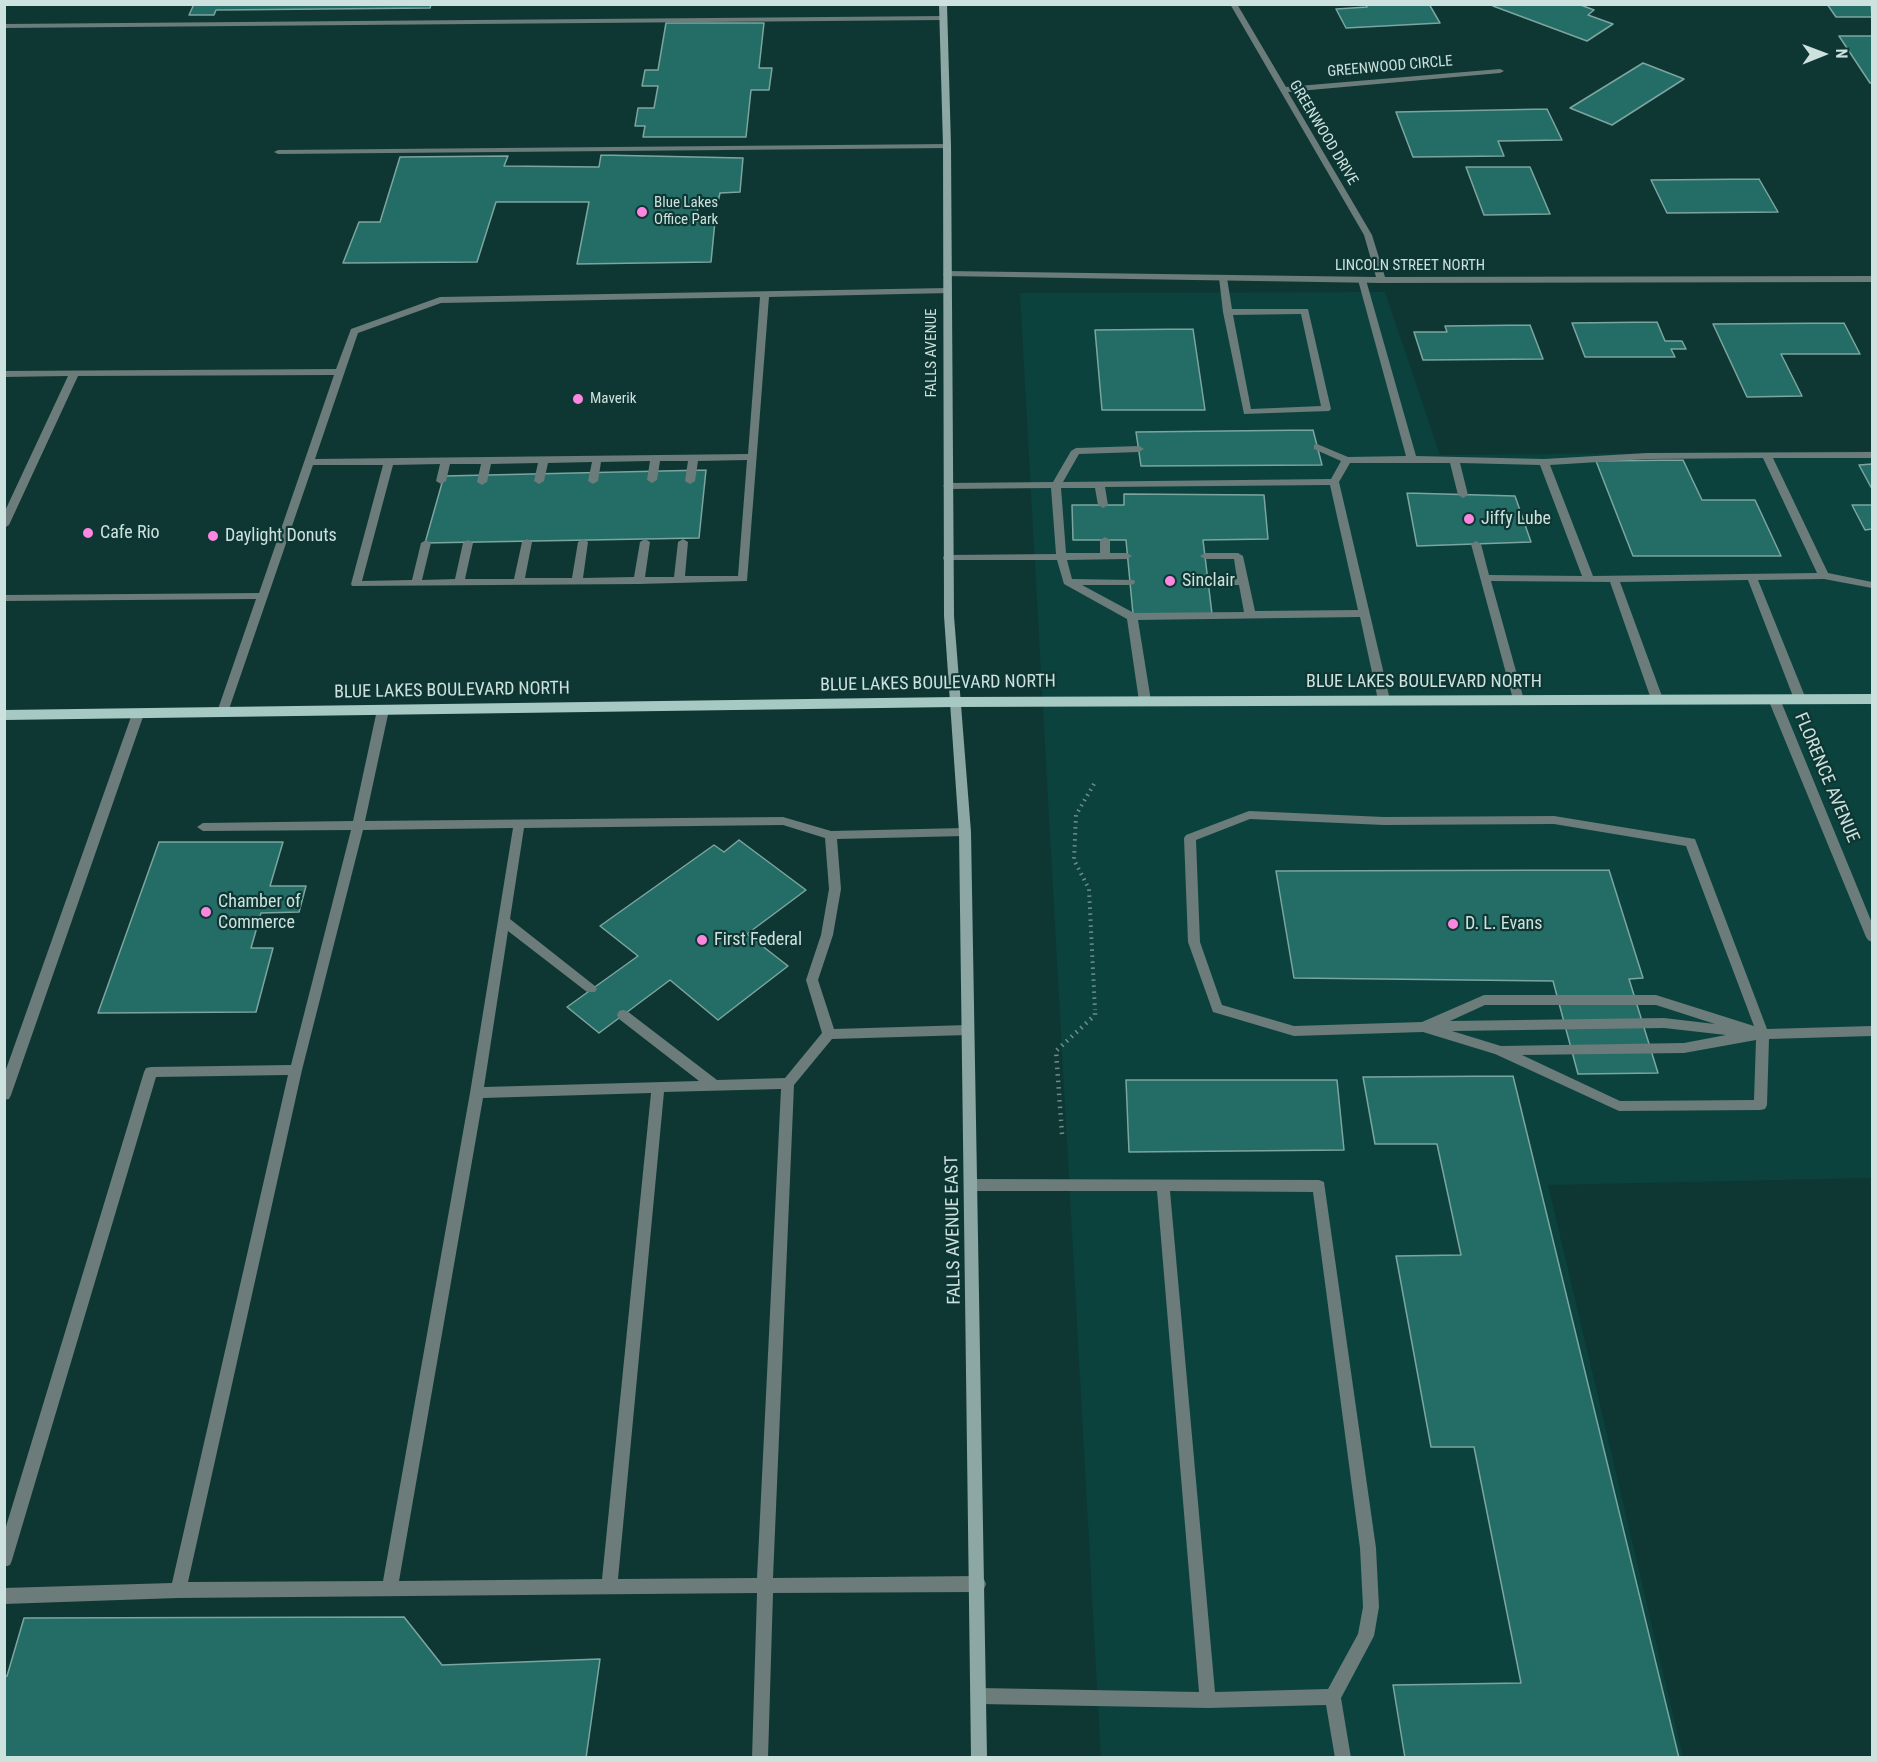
<!DOCTYPE html>
<html>
<head>
<meta charset="utf-8">
<style>
  body { margin:0 }
  #map { position:relative; width:1877px; height:1762px; overflow:hidden; background:#0e3733; font-family:"Roboto Condensed",sans-serif }
  canvas { display:block }
  .frame { position:absolute; inset:0; border:6px solid #cde1de; pointer-events:none }
  .north { position:absolute; left:1793px; top:24px; width:60px; height:60px; -webkit-text-stroke:4px #0e3733; paint-order:stroke; rotate:89deg; font-size:16px; font-weight:700; line-height:24px; text-align:center; color:#cde1de }
  .north::after { content:''; display:block; margin:auto; width:21px; height:27px; background:#cde1de; clip-path:polygon(50% 0,100% 100%,50% 72%,0 100%) }
</style>
</head>
<body>
<div id="map">
<canvas width="1877" height="1762"></canvas>
<div class="frame"></div>
<div class="north">N</div>
</div>
<script>
const ctx = document.querySelector('canvas').getContext('2d');
ctx.lineJoin = 'round';
function fillPath(path, color) { ctx.fillStyle = color; ctx.fill(path, 'evenodd'); }
const poly = rows => new Path2D(rows.map(r => 'M' + r).join(''));
function stroke(path, color, width, dash) { ctx.strokeStyle = color; ctx.lineWidth = width; ctx.lineCap = dash ? 'butt' : 'round'; ctx.setLineDash(dash || []); ctx.stroke(path); }
function write(font, color, halo, rows, align = 'center') {
  ctx.font = font + ' "Roboto Condensed",sans-serif'; ctx.lineWidth = 4.5; ctx.setLineDash([]); ctx.textBaseline = 'middle'; ctx.strokeStyle = halo; ctx.fillStyle = color; for (const [text, x, y, turn = 0] of rows) {
    ctx.save(); ctx.translate(x, y); ctx.rotate((+turn || 0) * Math.PI / 180); ctx.textAlign = isNaN(turn) ? turn : align; if (halo) ctx.strokeText(text, 0, 0); ctx.fillText(text, 0, 0); ctx.restore();
  }
}
fillPath(poly([
  [1385,292,1440,455,1872,451,1872,1178,1548,1185,1683,1757,1101,1757,1020,293]
]), '#0b423d');
const building = poly([
  [194,4,435,4,431,5,430,8,216,10,214,15,189,15,194,4],
  [1366,4,1429,4,1440,23,1346,28,1336,9,1367,7,1366,4],
  [1496,4,1578,4,1594,10,1588,15,1613,24,1587,41,1493,6,1496,4],
  [1827,4,1871,4,1872,17,1836,17,1827,4],
  [666,23,764,23,759,68,772,68,769,90,751,90,746,137,643,137,645,126,635,126,638,108,654,108,658,86,642,86,645,70,658,70,666,23],
  [1839,36,1872,36,1872,83,1870,83,1839,36],
  [1643,63,1684,79,1612,125,1570,108,1643,63],
  [1547,109,1562,140,1498,141,1504,156,1413,157,1396,112,1547,109],
  [601,155,743,158,740,192,720,193,718,202,698,202,697,222,715,221,711,262,577,264,589,202,496,202,477,262,343,263,359,222,380,222,400,157,508,156,504,166,599,167,601,155],
  [1466,167,1530,167,1550,214,1484,215,1466,167],
  [1759,179,1778,212,1667,213,1651,180,1759,179],
  [1657,322,1665,341,1682,341,1686,349,1671,349,1675,357,1585,357,1572,323,1657,322],
  [1844,323,1860,354,1781,354,1802,396,1747,397,1713,324,1844,323],
  [1530,325,1543,359,1423,360,1414,332,1447,332,1445,326,1530,325],
  [1193,329,1205,410,1102,410,1095,330,1193,329],
  [1313,430,1322,465,1141,466,1136,432,1313,430],
  [1683,460,1702,500,1755,500,1781,556,1633,556,1596,461,1683,460],
  [1872,464,1872,489,1859,465,1872,464],
  [706,470,699,538,425,543,444,476,706,470],
  [1407,493,1515,496,1531,542,1417,546,1407,493],
  [1124,494,1264,495,1268,539,1203,540,1212,614,1133,614,1126,540,1073,540,1072,505,1124,505,1124,494],
  [1852,505,1872,505,1872,529,1865,530,1852,505],
  [739,840,806,890,747,934,788,966,718,1020,670,980,599,1033,567,1007,638,956,600,926,714,845,724,852,739,840],
  [159,842,283,842,270,886,306,886,299,912,261,913,251,948,273,948,256,1012,98,1013,159,842],
  [1609,870,1643,978,1629,979,1658,1073,1578,1074,1553,981,1294,978,1276,871,1609,870],
  [1513,1076,1679,1758,1405,1758,1393,1685,1521,1683,1474,1447,1431,1447,1396,1256,1461,1255,1437,1144,1375,1144,1363,1077,1513,1076],
  [1126,1080,1337,1080,1344,1150,1129,1152,1126,1080],
  [404,1617,442,1665,600,1659,586,1758,4,1758,4,1676,7,1676,24,1618,404,1617]
]);
fillPath(building, '#246d67');
stroke(building, '#7da5a0', 1.5);
stroke(poly([
  [1094,784,1076,815,1074,860,1089,889,1095,1010]
]), '#708e8b', 4, [1.5, 4.5]);
stroke(poly([
  [1062,1134,1056,1051,1095,1015,1095,1009]
]), '#708e8b', 4.5, [1.5, 5]);
fillPath(poly([
  [946,16,946,20,943,20,4,28,4,24,946,16],
  [947,144,951,146,950,148,278,154,274,152,278,150,947,144],
  [1223,275,1227,278,1232,309,1308,309,1331,409,1329,411,1244,414,1223,312,1219,278,1223,275],
  [1301,314,1321,406,1251,409,1233,315,1301,314],
  [1362,277,1366,280,1416,456,1544,459,1647,453,1872,452,1872,458,1773,458,1828,573,1872,582,1872,588,1824,579,1758,580,1806,699,1804,702,1796,702,1794,699,1748,580,1620,582,1663,699,1657,703,1651,699,1610,582,1491,581,1524,700,1518,704,1514,703,1471,544,1476,541,1481,544,1489,575,1582,576,1540,465,1460,463,1468,495,1463,498,1458,495,1450,463,1350,463,1339,482,1390,700,1384,704,1378,700,1360,617,1138,620,1151,701,1145,705,1139,701,1127,619,1064,584,1057,560,944,560,943,558,944,556,948,555,1056,554,1051,488,948,489,943,486,948,483,1053,482,1071,451,1076,448,1139,446,1144,449,1139,452,1079,454,1063,482,1331,479,1341,461,1314,449,1314,445,1317,444,1348,457,1406,456,1358,280,1362,277],
  [1763,458,1817,573,1593,576,1550,465,1647,459,1763,458],
  [1330,485,1358,610,1255,611,1243,556,1238,553,1205,553,1200,556,1205,559,1234,559,1237,579,1209,579,1204,582,1209,585,1239,585,1244,612,1134,613,1082,585,1130,585,1134,584,1135,582,1134,580,1072,579,1067,560,1127,559,1132,556,1127,553,1110,553,1110,540,1105,537,1100,540,1100,553,1066,553,1061,488,1095,488,1098,505,1103,508,1108,505,1105,487,1330,485],
  [947,288,951,291,950,293,769,297,747,581,639,584,352,586,351,584,383,465,313,465,227,715,223,716,217,712,256,599,4,601,4,595,259,593,334,375,78,376,9,525,4,528,4,513,68,376,4,377,4,371,336,369,351,329,440,297,947,288],
  [760,297,748,454,315,459,358,333,441,303,760,297],
  [747,460,738,576,685,576,688,542,683,539,678,542,674,577,645,577,650,542,645,539,640,542,634,577,583,578,588,542,583,539,578,542,572,578,525,578,532,542,527,539,522,542,514,579,465,579,473,543,468,540,463,543,455,579,422,580,431,543,426,540,421,543,412,580,362,581,393,465,440,464,436,481,441,484,446,481,450,464,481,464,477,482,482,485,487,482,491,464,538,463,534,481,539,484,544,481,548,463,592,462,588,481,593,484,598,481,601,462,650,461,647,480,652,483,657,480,660,461,688,461,685,481,690,484,695,481,698,461,747,460],
  [383,706,389,710,365,821,783,817,831,831,965,828,971,832,965,836,837,839,841,889,833,935,818,980,834,1029,968,1025,973,1026,974,1030,973,1034,968,1035,832,1039,794,1085,773,1578,978,1576,984,1579,986,1584,984,1589,978,1592,773,1593,768,1758,752,1758,757,1593,178,1598,4,1604,4,1588,172,1583,288,1075,156,1077,12,1560,10,1565,4,1567,4,1533,144,1072,146,1068,151,1067,291,1065,351,830,203,831,197,827,203,823,353,821,377,710,383,706],
  [783,825,825,838,829,889,821,935,806,980,822,1033,785,1078,717,1080,627,1011,623,1010,619,1011,617,1015,619,1019,699,1081,484,1087,508,931,587,992,595,992,597,989,595,986,510,919,524,828,783,825],
  [513,828,470,1093,383,1581,188,1582,302,1070,363,830,513,828],
  [781,1089,757,1578,618,1579,664,1092,781,1089],
  [651,1093,602,1579,399,1581,483,1098,651,1093],
  [138,710,144,714,11,1095,9,1099,4,1100,4,1075,132,714,138,710],
  [1249,811,1384,817,1554,816,1695,839,1767,1029,1872,1026,1872,1036,1769,1039,1767,1105,1765,1109,1760,1110,1619,1111,1495,1054,1423,1032,1294,1036,1213,1012,1188,942,1184,838,1186,835,1249,811],
  [1250,819,1384,825,1554,824,1686,846,1754,1026,1656,995,1484,995,1422,1022,1294,1026,1222,1005,1200,942,1196,840,1250,819],
  [1485,1005,1656,1005,1715,1024,1664,1018,1450,1021,1485,1005],
  [1664,1028,1726,1035,1684,1043,1501,1046,1452,1031,1664,1028],
  [1756,1040,1754,1100,1620,1101,1522,1055,1684,1053,1756,1040],
  [971,1179,1319,1180,1324,1182,1376,1548,1379,1607,1374,1636,1341,1698,1351,1758,1335,1758,1326,1705,1208,1708,980,1704,974,1702,972,1696,974,1690,980,1688,1199,1692,1157,1191,971,1191,966,1189,964,1185,966,1181,971,1179],
  [1170,1191,1313,1192,1360,1548,1363,1607,1358,1634,1328,1689,1215,1692,1170,1191]
]), '#6b7c7a');
fillPath(poly([
  [1230,4,1237,4,1286,87,1500,69,1504,71,1500,73,1288,92,1372,235,1385,277,1872,276,1872,282,1381,283,944,276,943,274,947,271,1376,277,1364,235,1230,4],
  [1774,695,1780,699,1872,923,1872,942,1868,940,1866,937,1768,699,1774,695]
]), '#6b7c7a');
fillPath(poly([
  [939,4,947,4,951,146,954,616,971,832,987,1758,971,1758,959,832,944,616,943,146,939,4]
]), '#8ca7a4');
fillPath(poly([
  [1872,694,1872,704,954,707,4,720,4,710,954,697,1872,694]
]), '#a6c9c4');
for (const [x, y, r, color] of [
  [642,212,6,"#fd86e1"],
  [578,399,6,"#fd86e1"],
  [1469,519,6,"#fd86e1"],
  [88,533,6,"#fd86e1"],
  [213,536,6,"#fd86e1"],
  [1170,581,6,"#fd86e1"],
  [206,912,6,"#fd86e1"],
  [1453,924,6,"#fd86e1"],
  [702,940,6,"#fd86e1"]
]) { const dot = new Path2D(); dot.arc(x, y, r, 0, 2 * Math.PI); ctx.fillStyle = color; ctx.fill(dot); stroke(dot, '#0e3733', 2); }
write('15px', '#cde1de', '#0e3733', [
  ["GREENWOOD CIRCLE",1390,67,-5],
  ["GREENWOOD DRIVE",1323,133,59],
  ["LINCOLN STREET NORTH",1410,266],
  ["FALLS AVENUE",932,353,-90]
]);
write('15px', '#cde1de', '#0e3733', [
  ["Blue Lakes",654,203],
  ["Office Park",654,220],
  ["Maverik",590,399]
], 'left');
write('18px', '#cde1de', '#0e3733', [
  ["Jiffy Lube",1481,519],
  ["Cafe Rio",100,533],
  ["Daylight Donuts",225,536],
  ["Sinclair",1182,581],
  ["Chamber of",218,902],
  ["Commerce",218,923],
  ["D. L. Evans",1465,924],
  ["First Federal",714,940]
], 'left');
write('18px', '#cde1de', '#0e3733', [
  ["BLUE LAKES BOULEVARD NORTH",1424,682],
  ["BLUE LAKES BOULEVARD NORTH",938,684,-1],
  ["BLUE LAKES BOULEVARD NORTH",452,691,-1],
  ["FLORENCE AVENUE",1826,778,67],
  ["FALLS AVENUE EAST",954,1230,-91]
]);
</script>
</body>
</html>
